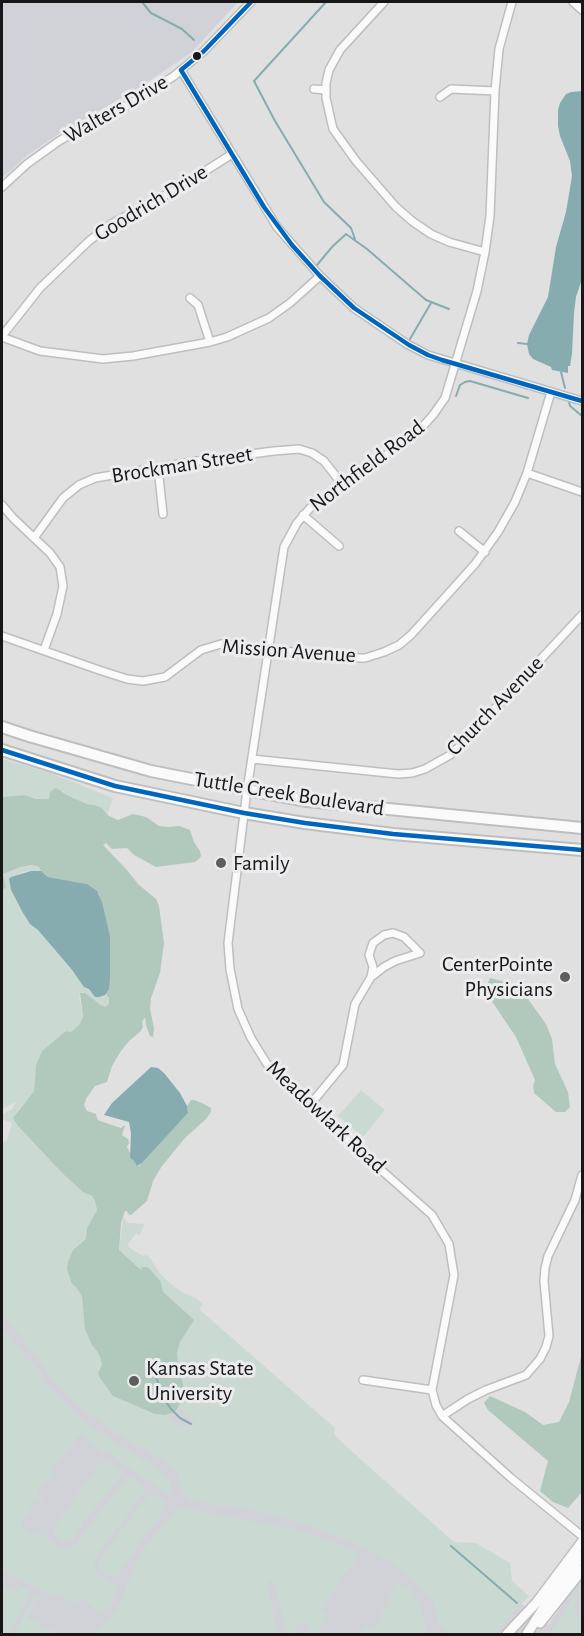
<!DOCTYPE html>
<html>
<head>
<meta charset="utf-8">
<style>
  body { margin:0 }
  #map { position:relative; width:584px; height:1636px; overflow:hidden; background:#e0e0e1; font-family:"Alegreya Sans",sans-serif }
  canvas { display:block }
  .frame { position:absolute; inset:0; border:3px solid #171718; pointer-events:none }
</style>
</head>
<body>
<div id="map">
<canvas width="584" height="1636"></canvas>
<div class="frame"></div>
</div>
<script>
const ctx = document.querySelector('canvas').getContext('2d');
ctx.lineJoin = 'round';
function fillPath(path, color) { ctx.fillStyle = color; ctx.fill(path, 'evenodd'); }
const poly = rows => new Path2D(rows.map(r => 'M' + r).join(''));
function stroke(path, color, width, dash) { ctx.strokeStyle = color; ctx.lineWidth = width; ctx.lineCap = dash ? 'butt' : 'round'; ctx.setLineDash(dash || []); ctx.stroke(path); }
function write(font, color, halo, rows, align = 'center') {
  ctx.font = font + ' "Alegreya Sans",sans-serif'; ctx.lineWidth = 6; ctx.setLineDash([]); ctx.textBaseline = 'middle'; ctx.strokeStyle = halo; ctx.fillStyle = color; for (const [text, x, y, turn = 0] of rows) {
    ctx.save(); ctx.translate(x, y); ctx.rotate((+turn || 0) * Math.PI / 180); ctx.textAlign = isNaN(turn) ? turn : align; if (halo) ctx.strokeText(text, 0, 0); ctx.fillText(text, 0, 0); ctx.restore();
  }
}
fillPath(poly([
  [2,2,238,2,192,52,134,91,60,133,29,154,2,178],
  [2,1149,473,1564,548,1625,582,1577,582,1634,2,1634]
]), '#d1d2d8');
fillPath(poly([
  [2,759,50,773,113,798,108,813,102,808,95,805,87,804,67,795,63,791,49,799,36,799,25,795,2,797],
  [31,865,39,868,41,871,33,871,23,872,15,876,12,876,9,881,14,897,23,913,30,923,38,930,77,977,105,995,106,994,109,998,109,1004,105,1007,94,1001,85,993,79,996,83,1016,80,1024,71,1032,66,1031,42,1051,36,1065,34,1091,17,1112,18,1126,63,1174,83,1192,92,1196,95,1201,97,1210,87,1228,88,1232,84,1241,76,1287,84,1301,83,1316,92,1345,97,1351,101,1359,102,1365,98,1373,100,1378,113,1396,155,1414,169,1414,174,1423,179,1425,189,1428,195,1426,196,1422,190,1415,177,1409,182,1400,180,1393,184,1388,178,1365,177,1353,180,1342,194,1319,163,1292,161,1282,150,1269,141,1270,119,1250,123,1217,128,1223,144,1224,140,1235,136,1234,127,1245,134,1251,143,1256,148,1255,159,1272,171,1284,183,1293,196,1298,203,1304,199,1309,335,1428,334,1434,348,1448,454,1542,476,1543,510,1563,512,1581,529,1596,494,1634,447,1634,440,1625,434,1604,429,1596,412,1579,387,1560,361,1546,308,1525,283,1518,251,1510,192,1501,187,1499,184,1495,176,1470,167,1463,114,1432,76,1404,55,1382,19,1334,2,1316,2,1143,7,1140,12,1123,2,1119,2,1115,12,1109,16,1102,2,1109,2,891,6,887,3,874,21,867],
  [361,1090,385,1110,363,1137,338,1116],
  [2,1329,11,1336,23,1354,25,1359,32,1361,41,1373,46,1385,79,1418,112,1441,157,1468,163,1473,170,1482,171,1492,168,1494,124,1465,111,1454,102,1452,90,1441,79,1435,69,1450,59,1459,52,1471,52,1477,49,1478,38,1491,38,1495,41,1498,42,1502,39,1503,37,1500,34,1500,27,1515,21,1521,22,1526,30,1533,40,1534,61,1549,72,1548,77,1543,125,1480,132,1477,144,1487,145,1490,131,1510,94,1559,96,1574,114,1584,118,1590,110,1607,99,1615,93,1607,82,1598,79,1603,76,1603,56,1593,50,1594,2,1570],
  [105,1461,111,1462,123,1472,117,1482,110,1486,112,1487,111,1490,83,1522,82,1527,78,1529,78,1532,73,1539,66,1543,61,1542,54,1533,54,1528,99,1464],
  [150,1494,154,1494,163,1502,166,1503,167,1506,139,1544,118,1575,116,1577,105,1574,99,1567,98,1563,101,1558,135,1511],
  [181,1508,293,1529,352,1549,357,1554,357,1559,351,1566,343,1575,322,1611,331,1616,321,1634,329,1618,327,1616,317,1634,307,1634,310,1626,304,1622,297,1625,293,1634,286,1634,276,1583,271,1580,268,1582,268,1587,277,1634,93,1634,111,1617,121,1601,139,1556,170,1516],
  [2,1577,31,1592,9,1634,2,1634,2,1584,17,1592,19,1588],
  [397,1584,409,1588,419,1604,425,1621,425,1634,361,1634,365,1627,374,1630,391,1596,394,1586],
  [582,1587,582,1592,573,1607,576,1614,582,1618,582,1629,579,1634,548,1634,560,1620,571,1601],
  [38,1595,45,1599,45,1601,37,1598,28,1616,28,1618,59,1634,14,1634,34,1597]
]), '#cadad2');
fillPath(poly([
  [56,788,67,795,87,804,95,805,102,808,109,816,118,820,133,814,146,817,159,826,168,827,179,826,190,830,194,842,200,851,201,856,199,859,195,862,156,867,134,855,127,848,112,849,106,843,103,845,127,870,138,884,156,899,159,906,164,943,160,973,151,998,150,1008,154,1029,153,1037,150,1036,146,1025,145,1017,142,1022,143,1027,140,1032,129,1041,121,1051,112,1066,107,1082,95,1086,86,1099,84,1105,87,1111,96,1114,97,1119,100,1121,121,1128,125,1125,122,1135,128,1139,129,1143,127,1147,130,1153,130,1158,134,1161,137,1165,139,1166,188,1113,187,1106,191,1100,194,1100,202,1103,211,1108,211,1112,206,1119,185,1138,162,1166,153,1181,147,1201,131,1215,128,1214,127,1211,125,1211,121,1223,119,1250,141,1270,142,1267,146,1267,150,1269,161,1282,163,1292,194,1320,180,1342,177,1353,178,1365,184,1388,180,1393,182,1400,177,1409,174,1412,165,1415,155,1414,113,1396,100,1378,98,1373,102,1365,101,1359,97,1351,92,1345,85,1329,82,1296,76,1287,72,1284,67,1269,68,1262,73,1250,86,1239,87,1228,97,1210,95,1201,92,1196,83,1192,63,1174,18,1126,13,1118,34,1091,36,1065,42,1051,66,1031,71,1032,80,1024,83,1016,80,993,85,993,101,1005,105,1007,109,1004,109,998,106,994,110,977,110,936,99,894,87,884,48,877,41,871,39,867,31,865,21,867,3,874,6,887,2,891,2,797,25,795,36,799,49,799,50,792],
  [490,978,505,982,528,999,546,1024,552,1039,555,1064,568,1092,570,1107,565,1112,556,1112,534,1093,533,1086,535,1080,516,1037,487,994,486,987],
  [582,1353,582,1492,568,1508,553,1502,540,1491,548,1461,488,1410,484,1403,490,1396,525,1412,543,1425,559,1422,569,1402]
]), '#b1c8bd');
fillPath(poly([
  [582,91,582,279,576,297,574,313,572,354,570,366,568,366,568,373,552,370,551,367,533,359,529,354,527,344,529,335,548,297,556,247,566,212,572,176,570,161,560,136,558,126,558,110,560,103,566,94,571,92],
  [31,871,41,871,48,877,87,884,97,891,102,902,110,936,110,977,109,989,105,995,99,997,95,997,89,989,84,987,72,970,38,930,30,924,23,913,11,890,9,879,11,877],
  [151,1067,158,1068,164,1073,180,1093,187,1106,188,1113,142,1163,137,1166,134,1161,130,1158,131,1133,129,1122,104,1115,112,1103]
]), '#86acaf');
stroke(poly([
  [142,2,151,13,182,29,194,40],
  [326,2,254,81,275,121,324,202,351,228,355,239],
  [317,265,332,247,346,234,367,249,426,300,449,309],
  [410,339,431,303],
  [518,343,527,344],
  [561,372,565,388],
  [456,396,460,385,465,382,470,381,528,398],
  [569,402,570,406,582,416],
  [154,1373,167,1403,171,1409,180,1418,191,1424],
  [451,1546,517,1603]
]), '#86acaf', 2);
const minor = poly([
  [384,2,340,50,329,70,326,83,326,98,333,129,356,161,396,207,412,221,431,234,449,242,485,252],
  [573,2,582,10],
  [181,70,277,227,320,276,354,308,407,344,428,355,582,401],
  [314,89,326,90],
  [440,97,451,89,495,91],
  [2,187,27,164,59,141,103,116,128,105,174,76,204,51,251,2],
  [190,298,198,305,210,342],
  [2,336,40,288,89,241,111,224,177,189,232,154],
  [2,337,40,351,103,359,133,356,210,342,227,337,269,318,290,303,320,276],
  [158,468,163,514],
  [527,473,582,492],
  [2,505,13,518,50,553,60,567,63,586,57,614,44,650],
  [303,515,339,546],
  [459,531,485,552],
  [34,538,63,498,79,485,95,478,197,461,274,451,299,449,312,453,324,461,342,484],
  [2,636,99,670,127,679,143,681,165,677,201,650,221,644,346,658,365,658,384,652,399,645,411,635,475,564,498,532,515,502,527,473,551,392],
  [252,759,398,774,412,773,425,769,450,755,461,745,582,615],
  [309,1106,343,1065,355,1004,371,977,373,967,369,955,373,943,384,935,393,933,404,937,420,953,395,961,384,967,371,977],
  [363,1380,432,1390,436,1405,442,1416,511,1478,582,1536],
  [432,1390,454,1275,449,1244,432,1215,309,1106,267,1064,251,1038,238,1009,230,969,228,943,247,790,284,547,297,523,311,507,416,434,433,415,445,398,477,291,485,252,490,216,495,91,499,49,512,2],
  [442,1416,468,1399,486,1390,526,1375,540,1359,546,1347,549,1336,544,1281,545,1268,548,1256,575,1200,582,1175]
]);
const secondary = poly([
  [540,1623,582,1570],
  [507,1634,537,1602,582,1542],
  [527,1634,550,1598,582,1556]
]);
const trunk = poly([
  [2,727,29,736,151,771,247,790,307,801,582,828],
  [2,750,115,786,244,813,305,823,393,834,582,850]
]);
stroke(minor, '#bebebf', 10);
stroke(secondary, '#bebebf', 12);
stroke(trunk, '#bebebf', 14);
stroke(minor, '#fafafa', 7);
stroke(secondary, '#fafafa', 9);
stroke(trunk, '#fafafa', 10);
stroke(poly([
  [251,2,204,51,181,70,264,207,292,245,320,276,354,308,409,345,428,355,442,360,582,401],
  [2,750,115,786,244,813,305,823,393,834,582,850]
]), '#0065bd', 4.5);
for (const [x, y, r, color] of [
  [197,56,5,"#171718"],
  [221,863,6,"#5d5d5e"],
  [565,977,6,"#5d5d5e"],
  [134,1381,6,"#5d5d5e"]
]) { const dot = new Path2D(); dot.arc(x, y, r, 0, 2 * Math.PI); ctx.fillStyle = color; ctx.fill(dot); stroke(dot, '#ececef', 2); }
write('22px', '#171718', '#ececef', [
  ["Walters Drive",116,109,-30],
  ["Goodrich Drive",151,203,-31],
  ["Brockman Street",182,465,-9],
  ["Northfield Road",367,466,-37],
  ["Mission Avenue",289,651,4],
  ["Church Avenue",495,706,-46],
  ["Tuttle Creek Boulevard",289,794,9],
  ["Meadowlark Road",326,1117,43]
]);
write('22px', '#171718', '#ececef', [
  ["Family",233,863],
  ["CenterPointe",553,964,"right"],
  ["Physicians",553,989,"right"],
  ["Kansas State",146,1368],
  ["University",146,1393]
], 'left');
</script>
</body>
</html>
